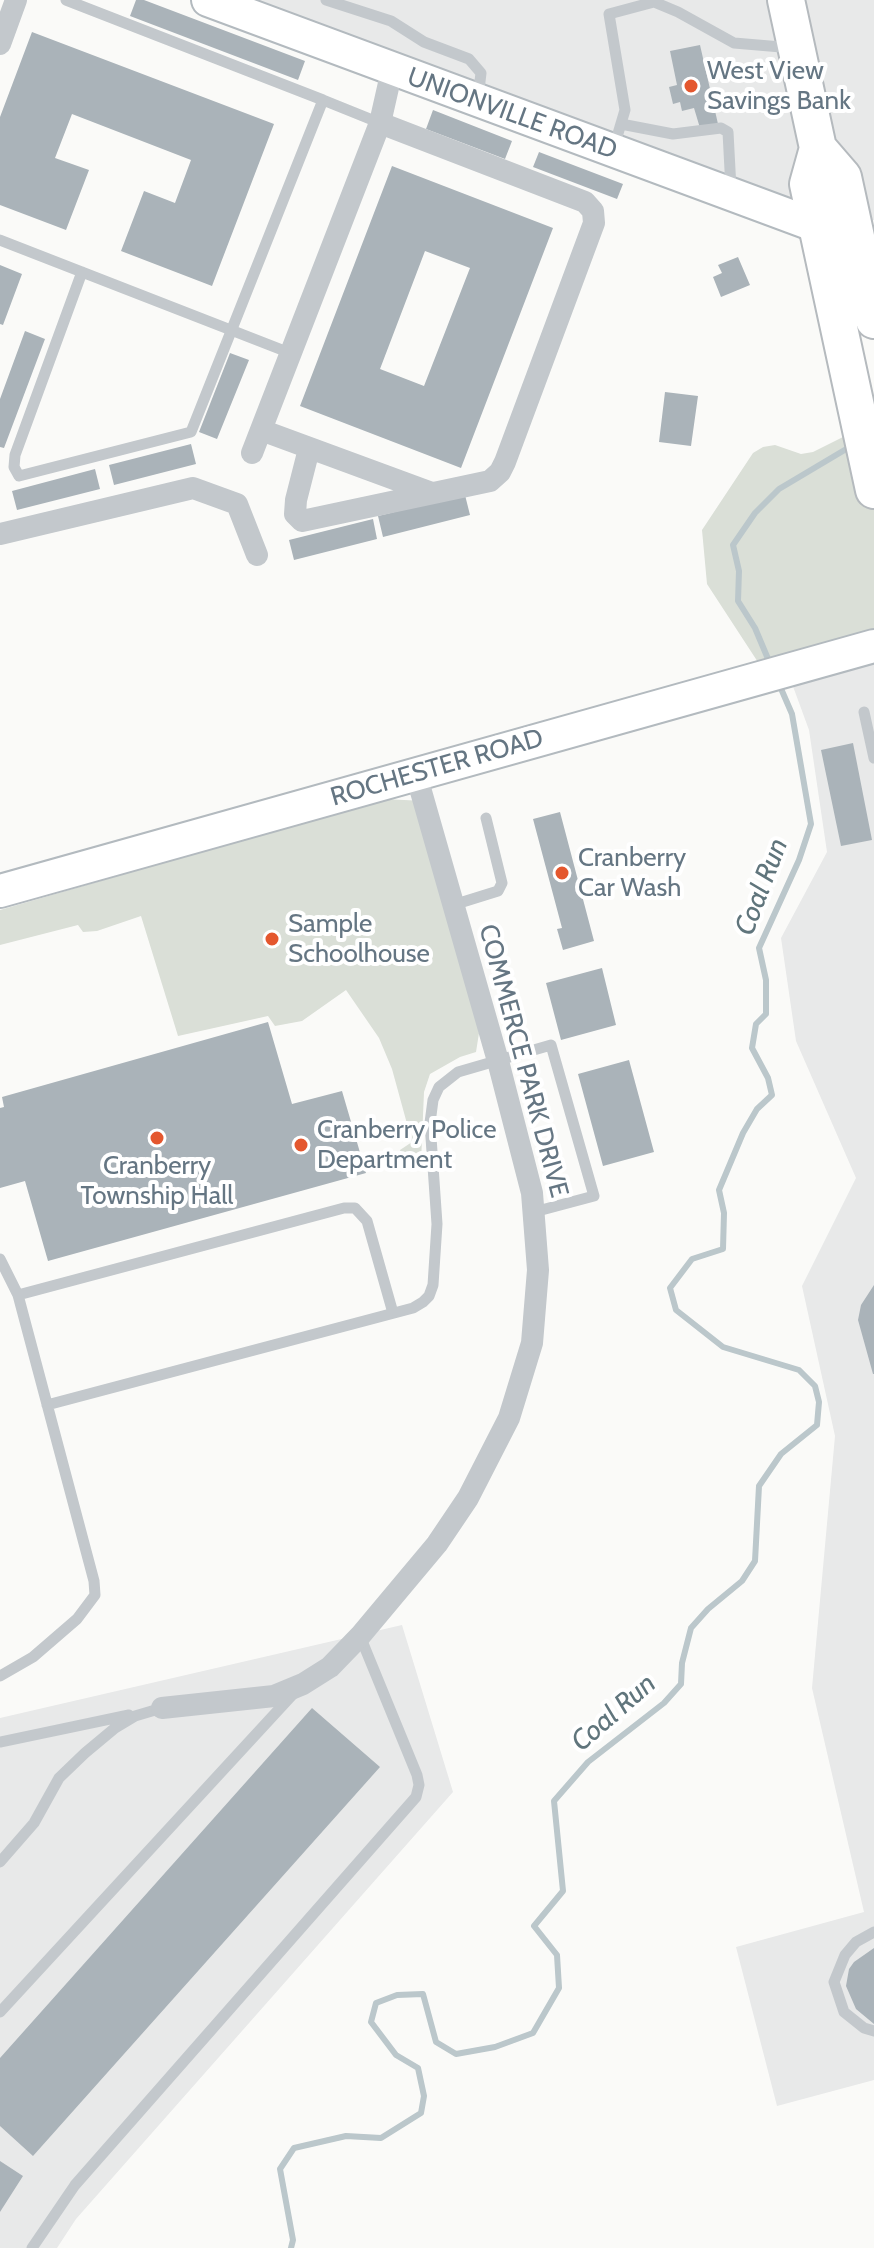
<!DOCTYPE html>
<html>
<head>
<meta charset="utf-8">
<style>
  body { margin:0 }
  canvas { display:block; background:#fafaf8 }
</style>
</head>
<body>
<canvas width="874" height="2248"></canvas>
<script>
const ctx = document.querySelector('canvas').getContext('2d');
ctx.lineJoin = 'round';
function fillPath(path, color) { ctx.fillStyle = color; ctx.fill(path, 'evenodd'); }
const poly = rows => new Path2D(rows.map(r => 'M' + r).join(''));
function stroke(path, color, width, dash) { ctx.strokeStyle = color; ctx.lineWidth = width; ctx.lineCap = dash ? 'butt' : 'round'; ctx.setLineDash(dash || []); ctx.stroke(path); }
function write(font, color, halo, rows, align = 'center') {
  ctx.font = font + ' Cabin,sans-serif'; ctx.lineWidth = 8; ctx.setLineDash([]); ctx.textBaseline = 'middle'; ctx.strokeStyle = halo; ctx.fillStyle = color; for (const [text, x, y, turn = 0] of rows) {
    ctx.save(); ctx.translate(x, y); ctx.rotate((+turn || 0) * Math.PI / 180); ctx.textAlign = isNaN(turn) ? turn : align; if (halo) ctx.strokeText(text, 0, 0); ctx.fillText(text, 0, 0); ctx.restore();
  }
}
fillPath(poly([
  [208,0,874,0,874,220,853,225],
  [874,646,874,2080,777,2106,736,1947,864,1912,812,1688,835,1436,802,1286,856,1178,796,1041,781,938,827,852,809,730,787,670],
  [402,1625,453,1792,76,2219,57,2248,0,2248,0,1718]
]), '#e8e9e9');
fillPath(poly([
  [861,428,874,490,874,646,767,676,707,584,702,530,753,453,763,447,775,445,801,454,813,452],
  [384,799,424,801,479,1033,476,1052,460,1057,430,1074,424,1092,421,1162,414,1172,404,1163,400,1150,412,1142,392,1069,379,1038,346,990,302,1021,275,1026,268,1016,178,1036,141,916,97,931,83,932,78,925,0,945,0,910]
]), '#dadfd7');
stroke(poly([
  [771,666,755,628,738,601,739,571,733,545,755,513,779,489,853,445],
  [291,2248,293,2240,280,2169,294,2148,346,2136,381,2138,421,2113,424,2096,418,2068,396,2055,371,2022,376,2003,397,1995,423,1994,436,2042,456,2054,495,2047,533,2033,559,1988,557,1955,534,1926,563,1891,554,1801,588,1762,664,1703,681,1684,682,1663,691,1628,708,1609,742,1581,755,1561,759,1486,781,1454,817,1425,819,1402,815,1386,799,1370,723,1347,676,1310,670,1288,692,1259,723,1249,724,1213,719,1190,743,1133,757,1109,772,1095,768,1078,752,1048,756,1024,766,1014,766,980,759,948,799,860,811,824,792,714,779,684]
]), '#bbc7cb', 6);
fillPath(poly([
  [136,0,144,0,305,61,298,80,130,16],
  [32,32,274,124,212,286,121,251,144,191,175,203,191,160,72,114,55,158,89,170,66,230,0,205,0,117],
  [700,45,718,124,700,128,694,108,682,111,680,102,673,104,669,87,677,85,670,51],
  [433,110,512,141,505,159,426,129],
  [539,152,623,184,617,199,533,167],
  [392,166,553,228,461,468,300,406],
  [425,251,470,268,424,386,380,369],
  [738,257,750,285,721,297,713,277,722,273,718,265],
  [0,265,22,274,3,325,0,324],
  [25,331,45,339,4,448,0,447,0,399],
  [230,353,249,360,217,439,199,432],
  [665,392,698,396,691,446,659,442],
  [191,444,196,464,114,485,109,465],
  [95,469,100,489,17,510,12,491],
  [465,495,470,515,383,537,378,516],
  [373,519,377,539,294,560,289,540],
  [853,743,872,840,841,846,821,750],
  [560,812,594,941,563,950,557,929,562,928,533,819],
  [602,968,616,1025,561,1040,546,983],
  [268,1022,292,1104,342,1091,366,1173,48,1261,25,1181,0,1188,0,1108,4,1107,2,1097],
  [629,1060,654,1152,603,1166,578,1074],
  [874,1285,874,1374,873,1374,858,1320,861,1305],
  [312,1708,380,1767,33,2156,0,2126,0,2058],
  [874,1948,874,2024,856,2009,846,1986,849,1969,854,1962],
  [0,2161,23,2176,0,2212]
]), '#aab3b9');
const secondary = poly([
  [208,0,817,226],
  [0,891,874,646]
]);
const primary = poly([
  [786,0,818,148,808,184,874,490],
  [818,148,843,177,874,320]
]);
stroke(secondary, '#b3babf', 36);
stroke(primary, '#b5babe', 40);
stroke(poly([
  [66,0,323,100,191,432,19,476,14,467,15,455,82,272],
  [326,0,391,21,424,42,469,59,481,73,478,98],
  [323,100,380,123],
  [621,124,673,134,721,128,728,132,731,189],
  [614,147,625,110,609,14,654,2,678,12,734,43,793,48],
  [0,240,290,353],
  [864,712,874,758],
  [453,905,498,891,502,883,486,818],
  [0,1259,18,1295,94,1581,95,1595,77,1619,33,1657,0,1676],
  [18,1295,344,1208,355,1208,367,1221,393,1313],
  [47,1405,413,1308,423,1302,429,1296,433,1285,437,1224,430,1123,433,1100,439,1087,458,1072,551,1045,594,1196,534,1212],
  [0,1742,129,1715],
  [0,1862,34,1823,59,1778,85,1753,115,1728,135,1716,162,1708],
  [874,1932,856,1942,845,1955,834,1982,844,2012,864,2028,874,2031],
  [0,2012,294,1693],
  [32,2248,75,2185,416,1797,419,1785,417,1775,360,1636]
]), '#c3c8cc', 11);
stroke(poly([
  [0,44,16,0],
  [261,430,432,493],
  [309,449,296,500,295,514,302,521,490,481,500,472,505,462,594,223,593,211,585,202,380,123,392,70],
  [252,453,380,123],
  [0,534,193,488,237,504,257,555],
  [162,1708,274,1696,303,1684,330,1667,360,1636,437,1544,468,1498,509,1418,532,1343,538,1270,532,1193,498,1061,416,774]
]), '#c3c8cc', 22);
stroke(secondary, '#fff', 32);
stroke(primary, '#fff', 36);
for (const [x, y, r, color] of [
  [691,86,8,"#e4572e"],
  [562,873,8,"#e4572e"],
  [272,939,8,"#e4572e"],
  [157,1138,8,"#e4572e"],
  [301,1145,8,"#e4572e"]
]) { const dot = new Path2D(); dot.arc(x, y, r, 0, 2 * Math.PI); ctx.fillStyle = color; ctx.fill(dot); stroke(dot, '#fff', 3); }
write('26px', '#657683', '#fff', [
  ["West View",707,71],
  ["Savings Bank",707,101],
  ["Cranberry",578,858],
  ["Car Wash",578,888],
  ["Sample",288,924],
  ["Schoolhouse",288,954],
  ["Cranberry Police",317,1130],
  ["Department",317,1160],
  ["Cranberry",157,1166,"center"],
  ["Township Hall",157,1196,"center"]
], 'left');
write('26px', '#657683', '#fff', [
  ["UNIONVILLE ROAD",512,114,20],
  ["ROCHESTER ROAD",437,768,-16],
  ["COMMERCE PARK DRIVE",523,1061,75]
]);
write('italic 28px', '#60757c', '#fff', [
  ["Coal Run",762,887,-69],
  ["Coal Run",614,1713,-41]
]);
</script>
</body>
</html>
